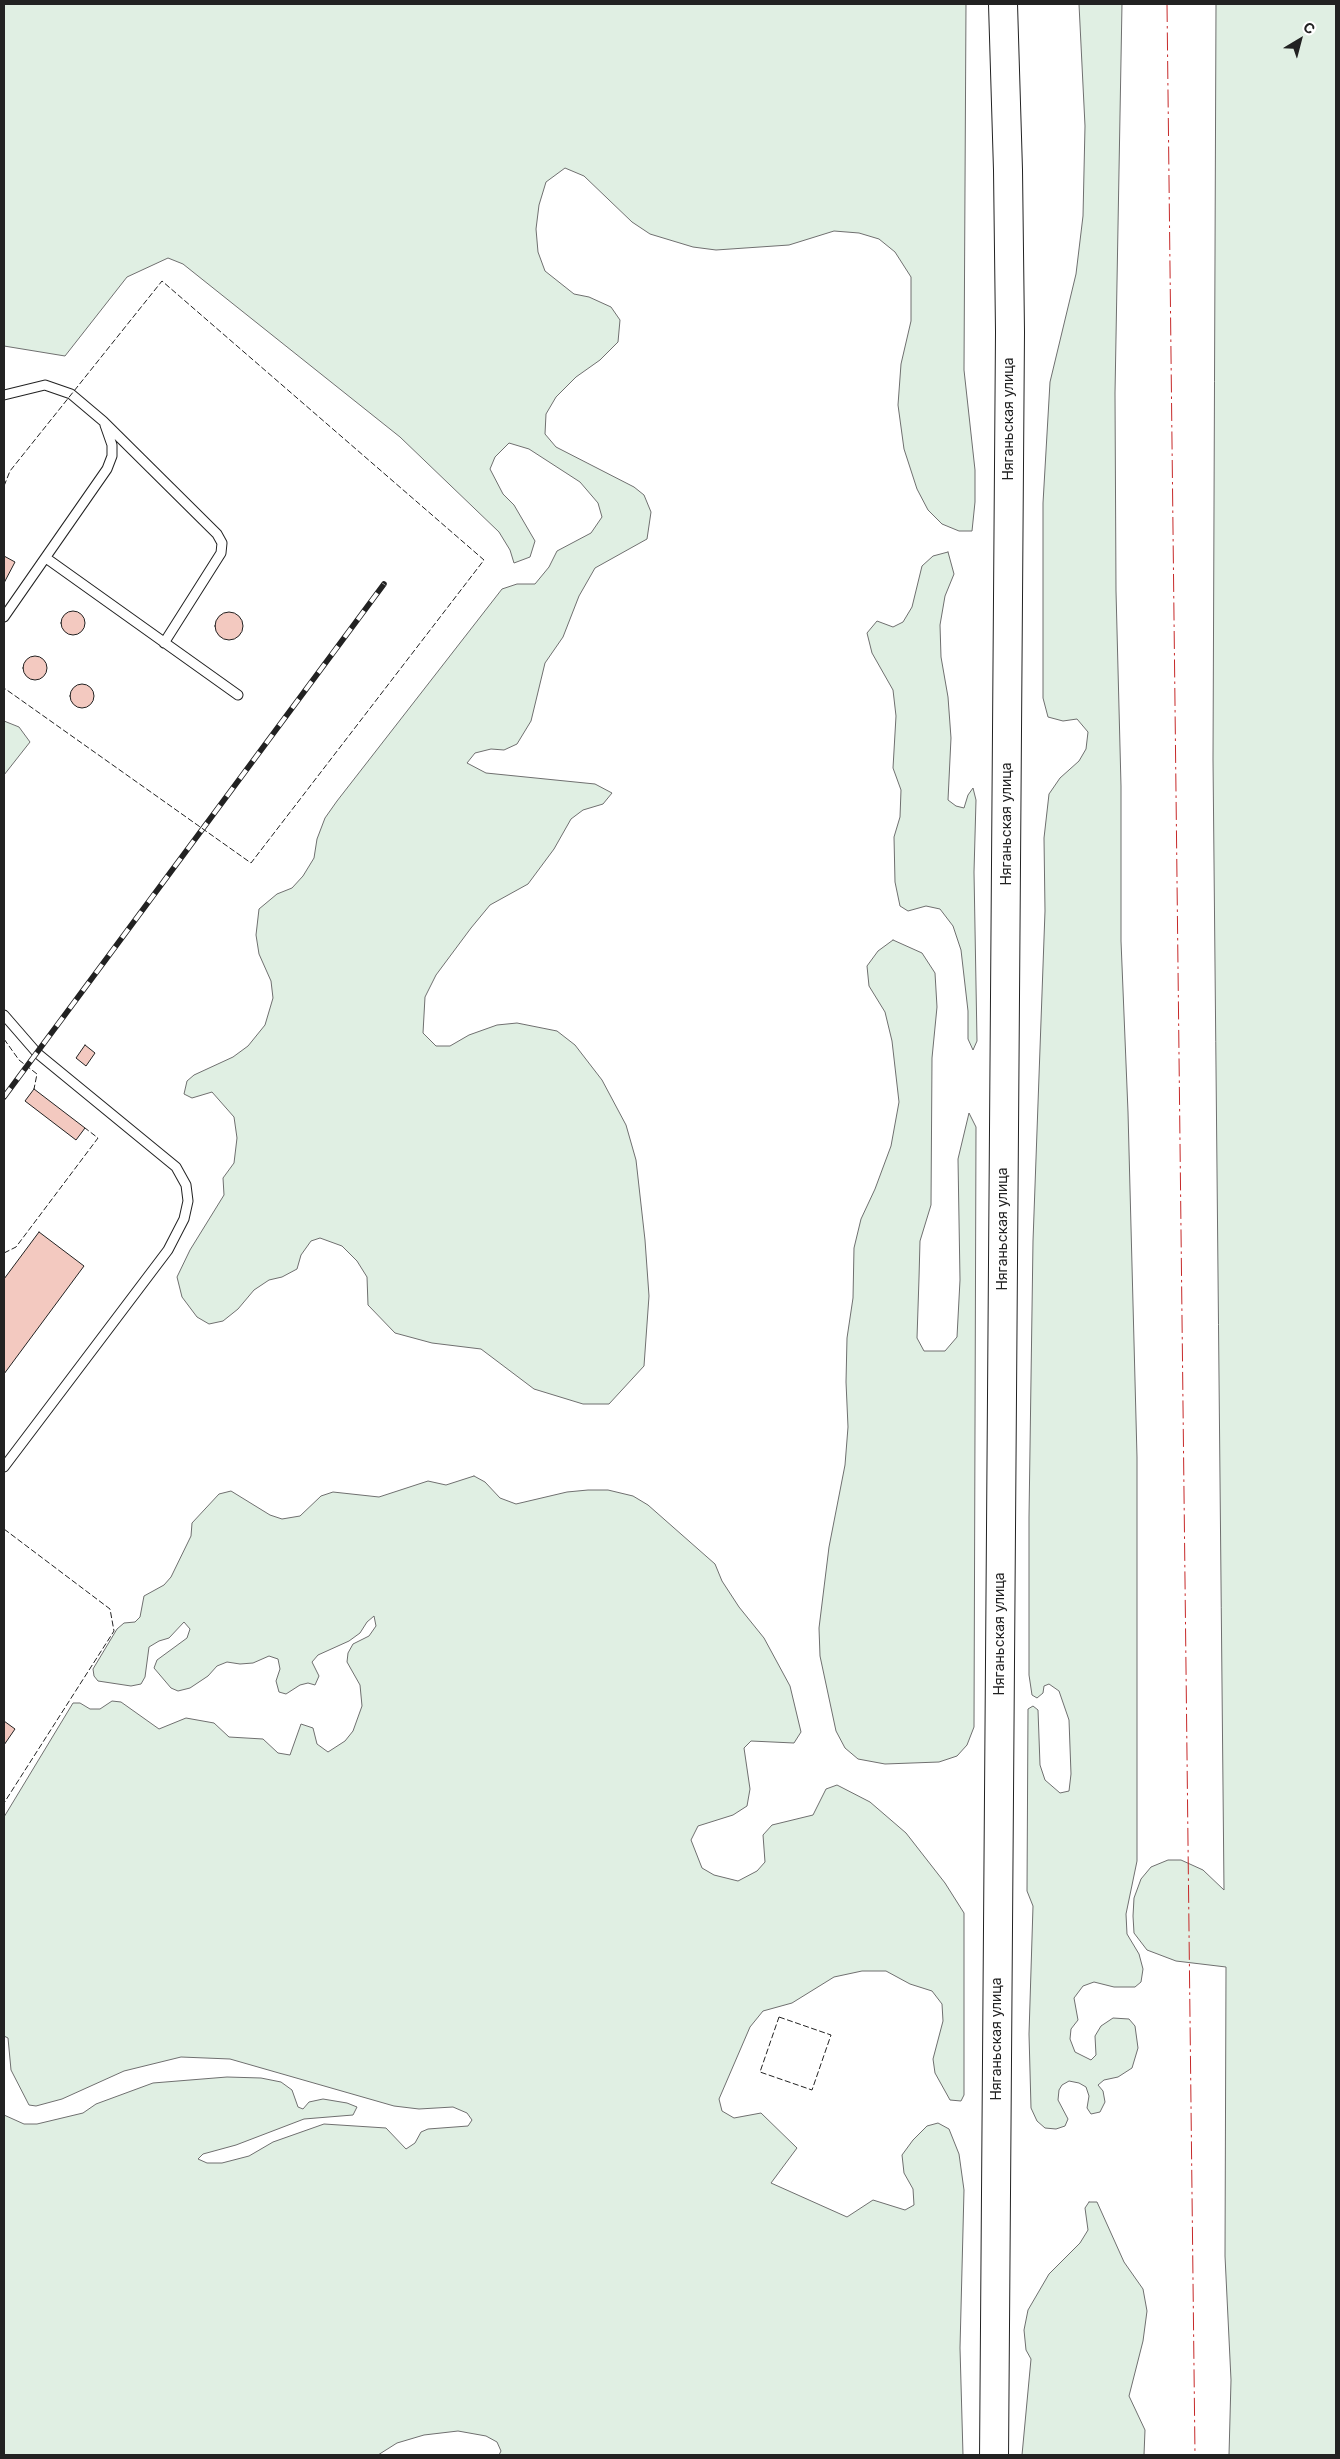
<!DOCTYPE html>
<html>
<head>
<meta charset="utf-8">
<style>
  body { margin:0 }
  #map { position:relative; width:1340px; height:2459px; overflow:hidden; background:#fff; font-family:Inter,sans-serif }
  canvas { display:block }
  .frame { position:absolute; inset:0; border:5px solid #222; pointer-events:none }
  .north { position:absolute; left:1275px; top:15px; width:50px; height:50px; -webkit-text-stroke:4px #fff; paint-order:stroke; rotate:37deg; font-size:14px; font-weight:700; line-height:20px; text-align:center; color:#222 }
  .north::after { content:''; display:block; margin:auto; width:18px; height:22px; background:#222; clip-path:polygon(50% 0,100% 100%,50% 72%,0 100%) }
</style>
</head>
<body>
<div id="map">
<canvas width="1340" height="2459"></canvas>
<div class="frame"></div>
<div class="north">С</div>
</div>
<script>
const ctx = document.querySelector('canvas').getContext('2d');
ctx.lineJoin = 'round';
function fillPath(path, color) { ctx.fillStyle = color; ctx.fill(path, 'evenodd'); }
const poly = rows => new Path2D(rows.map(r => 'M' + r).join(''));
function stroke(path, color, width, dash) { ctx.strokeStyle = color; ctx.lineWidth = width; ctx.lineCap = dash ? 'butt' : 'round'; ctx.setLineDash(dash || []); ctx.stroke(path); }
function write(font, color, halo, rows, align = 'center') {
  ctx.font = font + ' Inter,sans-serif'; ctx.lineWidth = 4; ctx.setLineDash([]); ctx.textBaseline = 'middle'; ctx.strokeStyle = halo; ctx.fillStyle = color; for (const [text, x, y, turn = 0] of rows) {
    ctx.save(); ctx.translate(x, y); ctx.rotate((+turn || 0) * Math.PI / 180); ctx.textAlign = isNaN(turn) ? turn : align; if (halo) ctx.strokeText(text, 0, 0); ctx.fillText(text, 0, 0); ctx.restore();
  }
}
const green = poly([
  [4,4,966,4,964,370,975,470,975,502,972,531,959,531,942,524,928,510,917,489,904,449,898,405,901,364,911,321,911,277,895,252,879,239,859,233,834,231,789,245,716,250,693,247,650,234,632,222,584,176,565,168,546,182,539,205,536,229,538,252,545,271,574,294,589,297,611,307,620,320,618,342,600,360,576,377,556,397,546,414,545,434,556,447,634,487,644,495,651,512,647,539,595,568,579,596,563,637,545,663,531,721,517,744,504,750,491,749,475,753,467,763,486,773,595,784,612,793,603,804,583,810,571,819,554,849,528,884,490,905,471,928,436,975,425,997,423,1033,436,1046,450,1046,469,1035,497,1025,517,1023,557,1031,575,1045,602,1080,626,1125,636,1160,645,1240,649,1296,644,1366,609,1404,583,1404,534,1389,481,1349,432,1343,395,1333,368,1305,367,1277,357,1261,342,1246,320,1238,311,1241,301,1255,297,1269,282,1277,269,1280,254,1290,238,1309,223,1321,209,1324,197,1317,182,1297,177,1277,190,1250,224,1195,223,1178,234,1163,237,1138,234,1117,212,1092,192,1098,184,1094,187,1081,194,1075,233,1057,248,1046,265,1025,273,998,271,981,259,954,256,935,259,909,277,894,292,888,303,876,314,858,317,839,325,818,337,801,502,589,517,584,535,584,549,567,557,551,591,533,602,517,598,503,580,482,529,449,509,443,495,457,490,469,503,494,514,505,535,541,530,557,514,563,510,550,499,532,400,437,183,264,168,258,127,277,65,356,4,346,4,4],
  [1079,4,1122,4,1115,393,1116,591,1121,786,1121,941,1128,1112,1137,1457,1137,1861,1126,1914,1127,1934,1139,1954,1143,1969,1141,1982,1135,1987,1114,1987,1094,1982,1083,1986,1074,1998,1078,2020,1071,2029,1070,2039,1075,2052,1091,2060,1096,2055,1095,2036,1101,2026,1113,2018,1129,2019,1135,2026,1138,2048,1132,2068,1118,2077,1104,2080,1098,2085,1103,2091,1105,2102,1100,2112,1091,2114,1087,2108,1089,2096,1086,2087,1079,2083,1069,2081,1062,2085,1059,2090,1058,2100,1068,2119,1065,2126,1056,2129,1045,2128,1037,2121,1031,2108,1029,2034,1033,1906,1027,1891,1028,1709,1033,1706,1038,1710,1040,1765,1045,1780,1060,1793,1069,1791,1071,1774,1069,1720,1059,1691,1049,1684,1044,1686,1043,1693,1037,1698,1032,1695,1029,1675,1029,1517,1033,1241,1045,911,1044,838,1049,794,1060,778,1079,761,1086,749,1088,732,1077,719,1063,721,1048,717,1043,698,1043,503,1050,382,1076,274,1083,216,1085,126,1079,4],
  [1216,4,1336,4,1336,2455,1229,2455,1231,2380,1225,2256,1226,1967,1176,1961,1147,1950,1134,1933,1133,1916,1134,1898,1141,1879,1151,1867,1168,1860,1181,1860,1203,1870,1224,1890,1213,759,1216,4],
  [948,552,954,574,945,596,940,625,941,657,948,697,951,738,948,800,956,806,964,808,968,795,973,788,976,800,974,872,977,1041,973,1050,968,1039,968,1011,961,950,953,926,940,909,926,906,908,911,900,906,895,882,894,837,900,817,901,790,893,768,896,716,893,690,872,653,867,633,877,621,893,627,903,622,912,607,922,566,933,556,948,552],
  [4,721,19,727,30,742,4,775,4,721],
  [893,940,922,953,935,973,937,1007,932,1058,931,1205,920,1241,919,1278,917,1338,924,1351,945,1351,957,1337,960,1280,958,1159,969,1113,976,1127,974,1727,967,1745,957,1756,939,1762,885,1764,858,1759,845,1748,836,1731,820,1656,819,1628,829,1547,845,1465,848,1427,846,1382,847,1338,853,1298,854,1248,861,1219,875,1189,891,1146,899,1102,892,1041,885,1012,869,986,867,966,878,951,893,940],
  [474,1476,485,1482,500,1498,516,1504,567,1492,588,1490,608,1490,633,1496,648,1505,715,1564,722,1581,739,1607,764,1638,790,1686,801,1732,794,1743,751,1741,744,1748,750,1789,747,1806,733,1815,698,1826,691,1840,702,1868,714,1875,738,1881,757,1871,765,1862,763,1835,772,1825,813,1815,826,1789,837,1785,870,1802,906,1833,945,1883,964,1913,964,2095,961,2101,950,2100,935,2073,933,2059,943,2021,942,2004,932,1991,910,1984,886,1971,862,1971,834,1977,792,2003,763,2011,750,2027,719,2099,722,2111,734,2118,761,2113,797,2148,771,2183,847,2217,873,2200,905,2210,914,2205,913,2189,904,2173,902,2155,913,2140,927,2126,938,2123,949,2129,959,2154,964,2190,960,2348,963,2455,499,2455,501,2451,497,2442,486,2436,458,2431,424,2435,397,2443,378,2455,4,2455,4,2115,24,2124,37,2124,83,2113,96,2104,153,2083,227,2077,261,2078,281,2082,292,2090,298,2107,303,2109,309,2102,323,2099,347,2103,357,2107,353,2115,304,2119,236,2145,203,2154,198,2159,207,2163,222,2163,249,2156,273,2142,324,2124,386,2128,406,2149,415,2143,421,2132,428,2129,468,2126,472,2120,467,2113,453,2107,419,2109,394,2106,230,2059,181,2057,124,2071,62,2099,36,2106,29,2105,11,2070,8,2038,4,2036,4,1817,73,1703,80,1703,90,1709,100,1709,112,1701,121,1702,159,1729,186,1718,214,1723,229,1737,263,1739,278,1753,290,1755,301,1724,313,1728,317,1744,328,1752,345,1741,353,1731,362,1706,360,1685,347,1662,348,1653,353,1644,369,1636,376,1626,374,1616,367,1622,360,1633,349,1641,318,1655,312,1662,319,1676,315,1685,308,1683,300,1685,286,1694,279,1692,276,1681,280,1669,278,1659,269,1656,253,1663,240,1664,227,1662,217,1666,208,1676,190,1688,178,1691,171,1688,154,1668,157,1660,187,1638,190,1629,184,1622,169,1638,159,1641,149,1647,145,1677,141,1684,131,1686,98,1681,94,1676,93,1669,117,1629,124,1623,135,1622,140,1617,144,1596,164,1585,171,1577,191,1536,192,1523,219,1494,231,1491,270,1515,282,1519,300,1516,321,1496,333,1492,379,1497,428,1481,446,1485,474,1476],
  [1089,2202,1097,2202,1124,2262,1143,2289,1147,2311,1143,2341,1129,2396,1145,2430,1144,2455,1022,2455,1031,2359,1026,2350,1024,2330,1028,2310,1049,2274,1080,2243,1088,2230,1085,2208,1089,2202]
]);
fillPath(green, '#e0efe3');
stroke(green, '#6f6f6f', 1);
const building = poly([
  [4,556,15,562,4,583,4,556],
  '61 623a12 12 0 1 1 24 0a12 12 0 1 1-24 0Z',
  '215 626a14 14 0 1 1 28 0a14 14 0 1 1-28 0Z',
  '23 668a12 12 0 1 1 24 0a12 12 0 1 1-24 0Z',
  '70 696a12 12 0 1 1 24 0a12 12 0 1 1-24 0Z',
  [85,1045,95,1053,86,1066,76,1058,85,1045],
  [34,1089,85,1128,76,1140,25,1101,34,1089],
  [39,1232,84,1266,4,1374,4,1279,39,1232],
  [4,1721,15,1729,4,1745,4,1721]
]);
fillPath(building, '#f3c9c0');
stroke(building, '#222', 1);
const lane = poly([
  [4,395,45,385,71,394,103,421,217,534,222,543,221,553,164,643],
  [46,558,238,695],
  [4,617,107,469,112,456,112,445,105,425],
  [4,1015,37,1053,176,1167,186,1185,188,1201,184,1219,168,1250,4,1467]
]);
const highway = poly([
  [994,2455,1010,332,1008,170,1003,4]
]);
stroke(lane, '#222', 11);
stroke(highway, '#222', 30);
stroke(lane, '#fff', 9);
stroke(highway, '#fff', 28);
const rail = poly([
  [4,1097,384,584]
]);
stroke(rail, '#222', 5.5);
stroke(rail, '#fff', 4, [11]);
stroke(poly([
  [4,486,10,471,162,281,484,560,251,863,4,688],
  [4,1039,19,1060,37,1074,34,1089],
  [4,1253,16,1247,98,1138,85,1128],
  [4,1529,110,1609,114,1631,4,1803],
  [779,2017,831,2035,812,2090,760,2072,779,2017]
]), '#222', 1, [6, 2.5]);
stroke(poly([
  [1167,4,1195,2455]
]), '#c62828', 1, [18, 4, 2.5, 4]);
write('14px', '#222', '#fff', [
  ["Няганьская улица",1009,419,-90],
  ["Няганьская улица",1007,824,-90],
  ["Няганьская улица",1003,1229,-90],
  ["Няганьская улица",1000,1634,-90],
  ["Няганьская улица",997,2039,-90]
]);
</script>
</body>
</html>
